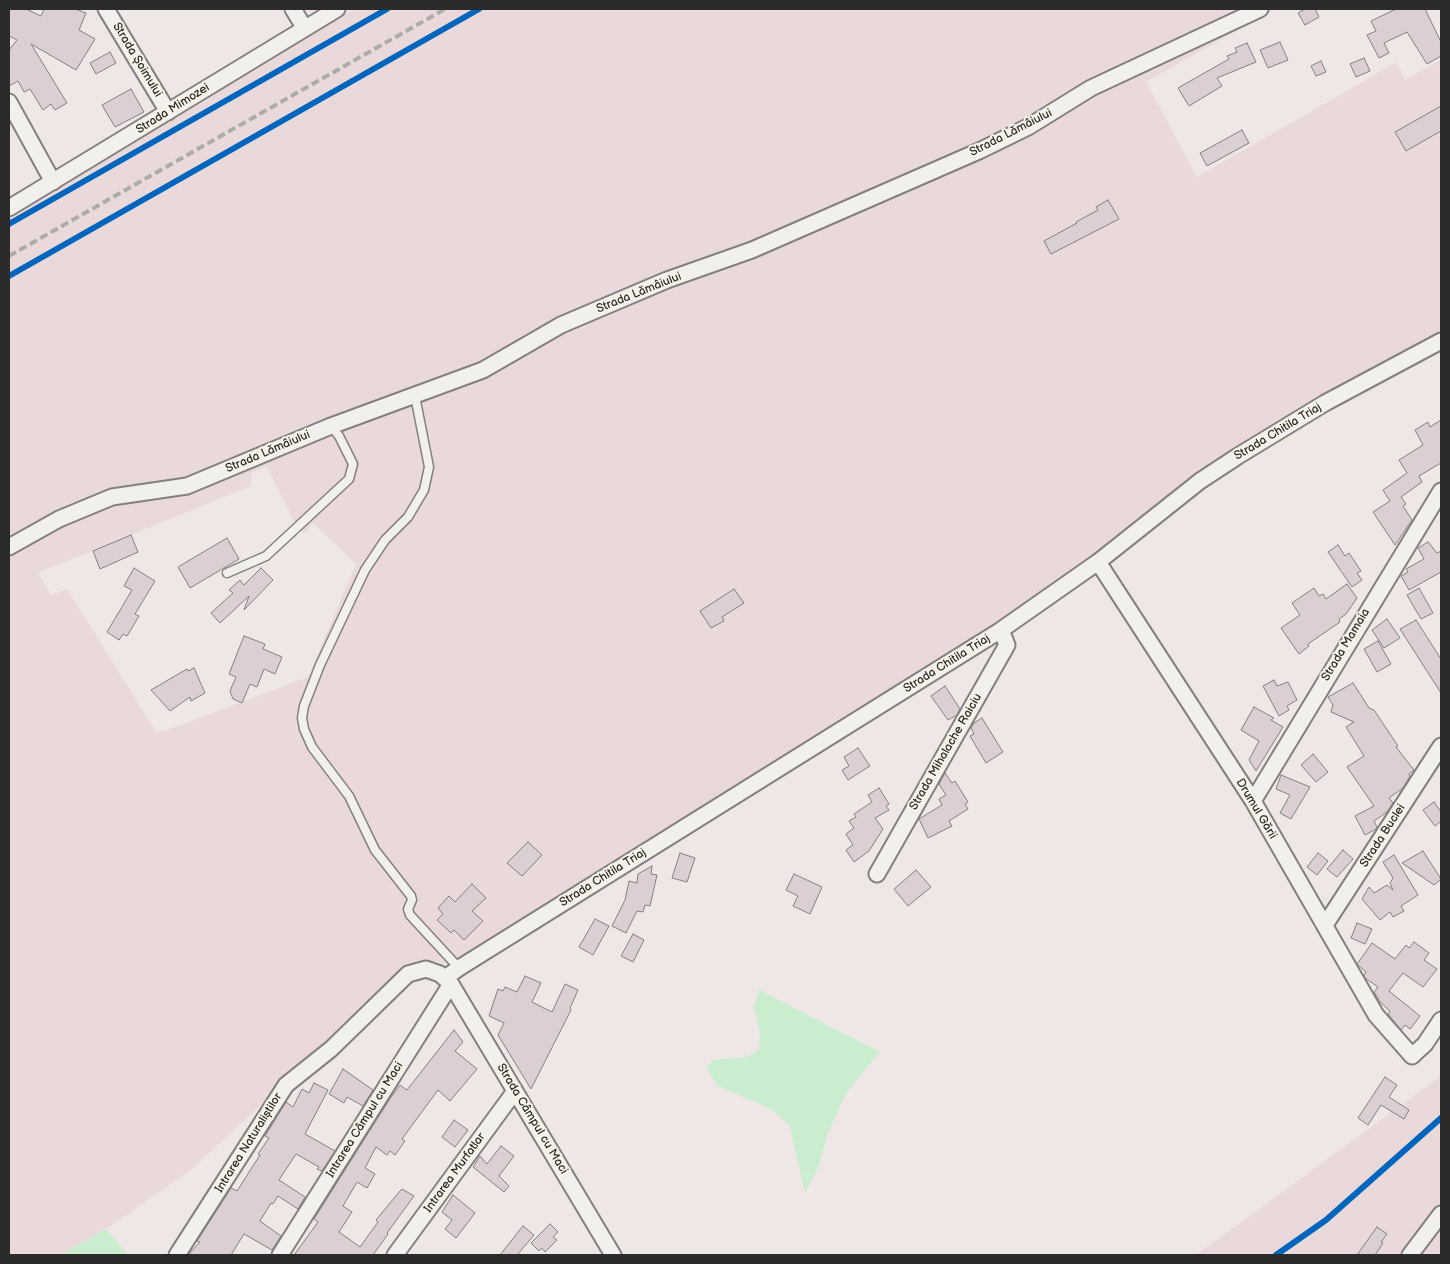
<!DOCTYPE html>
<html>
<head>
<meta charset="utf-8">
<style>
  body { margin:0 }
  #map { position:relative; width:1450px; height:1264px; overflow:hidden; background:#eee7e6; font-family:"Balsamiq Sans",sans-serif }
  canvas { display:block }
  .frame { position:absolute; inset:0; border:10px solid #2b2b2b; pointer-events:none }
</style>
</head>
<body>
<div id="map">
<canvas width="1450" height="1264"></canvas>
<div class="frame"></div>
</div>
<script>
const ctx = document.querySelector('canvas').getContext('2d');
ctx.lineJoin = 'round';
function fillPath(path, color) { ctx.fillStyle = color; ctx.fill(path, 'evenodd'); }
const poly = rows => new Path2D(rows.map(r => 'M' + r).join(''));
function stroke(path, color, width, dash) { ctx.strokeStyle = color; ctx.lineWidth = width; ctx.lineCap = dash ? 'butt' : 'round'; ctx.setLineDash(dash || []); ctx.stroke(path); }
function write(font, color, halo, rows, align = 'center') {
  ctx.font = font + ' "Balsamiq Sans",sans-serif'; ctx.lineWidth = 4; ctx.setLineDash([]); ctx.textBaseline = 'middle'; ctx.strokeStyle = halo; ctx.fillStyle = color; for (const [text, x, y, turn = 0] of rows) {
    ctx.save(); ctx.translate(x, y); ctx.rotate((+turn || 0) * Math.PI / 180); ctx.textAlign = isNaN(turn) ? turn : align; if (halo) ctx.strokeText(text, 0, 0); ctx.fillText(text, 0, 0); ctx.restore();
  }
}
fillPath(poly([
  [355,9,1275,9,1146,82,1197,177,1397,62,1405,80,1441,60,1441,331,1283,422,1031,601,590,880,451,964,421,960,410,966,191,1170,106,1229,61,1255,9,1255,9,196],
  [267,466,293,520,304,534,313,523,356,564,308,677,165,731,156,732,67,589,51,595,38,573,251,486,251,473],
  [1441,1076,1441,1255,1196,1255]
]), '#e9d9db');
fillPath(poly([
  [759,990,880,1052,849,1089,838,1110,827,1136,818,1168,805,1193,790,1126,771,1109,718,1086,706,1068,713,1060,748,1057,759,1049,760,1033,754,1007],
  [106,1229,128,1255,61,1255]
]), '#caeccf');
const building = poly([
  [9,9,26,9,41,16,44,9,75,9,86,13,79,30,95,39,76,70,31,44,67,103,55,110,51,104,43,110,30,89,24,92,18,81,9,86,9,50,17,40,9,36,9,9],
  [1305,9,1315,9,1319,17,1305,25,1298,13,1305,9],
  [1396,9,1425,9,1441,42,1441,56,1427,64,1407,32,1384,43,1389,53,1379,58,1367,35,1376,31,1371,21,1396,9],
  [1280,42,1288,60,1268,68,1260,50,1280,42],
  [1247,43,1256,62,1217,78,1222,86,1189,106,1178,88,1229,59,1227,56,1237,52,1235,48,1247,43],
  [110,52,116,63,96,74,90,63,110,52],
  [1364,58,1370,71,1356,77,1350,64,1364,58],
  [1321,61,1326,72,1316,76,1311,66,1321,61],
  [131,89,144,112,115,127,102,105,131,89],
  [1441,106,1441,131,1406,151,1395,132,1441,106],
  [1242,130,1249,143,1207,166,1200,153,1242,130],
  [1108,200,1119,219,1051,254,1044,241,1077,223,1076,222,1098,210,1096,207,1108,200],
  [1441,420,1441,463,1419,476,1422,482,1401,497,1406,504,1403,506,1412,520,1395,545,1373,512,1390,501,1383,490,1407,473,1399,460,1423,445,1415,430,1428,422,1430,427,1441,420],
  [131,535,138,552,100,569,93,551,131,535],
  [227,538,239,559,190,588,178,567,227,538],
  [1428,542,1437,553,1441,551,1441,572,1409,590,1401,576,1408,572,1406,569,1424,559,1418,548,1428,542],
  [1338,545,1345,556,1349,553,1361,571,1357,573,1362,580,1352,587,1328,552,1338,545],
  [134,568,155,581,135,614,139,616,127,636,123,634,119,640,107,632,132,590,124,586,134,568],
  [261,568,273,580,244,610,249,596,220,623,211,613,233,593,229,590,240,580,244,585,261,568],
  [1347,584,1357,598,1346,614,1339,619,1340,622,1308,644,1309,646,1299,654,1281,628,1300,615,1292,603,1314,588,1319,596,1323,594,1326,599,1347,584],
  [1419,588,1433,613,1421,619,1407,595,1419,588],
  [734,589,744,603,722,617,724,621,711,628,700,611,734,589],
  [1387,619,1400,638,1384,648,1372,630,1387,619],
  [1416,620,1441,659,1441,693,1400,629,1416,620],
  [244,636,265,644,263,649,282,657,275,674,264,669,257,687,250,684,242,703,233,699,230,691,236,677,229,674,244,636],
  [1378,641,1391,664,1377,672,1364,649,1378,641],
  [194,668,205,693,191,701,190,697,170,711,151,690,187,669,188,671,194,668],
  [1274,680,1277,686,1288,682,1297,700,1287,706,1289,710,1279,716,1263,686,1274,680],
  [1353,683,1369,708,1374,710,1398,746,1396,747,1414,770,1409,774,1410,776,1403,788,1389,798,1393,803,1387,812,1374,821,1377,827,1376,829,1365,835,1355,816,1374,806,1347,767,1364,756,1346,727,1354,722,1331,712,1333,705,1328,697,1353,683],
  [945,686,960,709,957,715,948,720,931,696,945,686],
  [1254,707,1274,718,1271,720,1283,727,1256,771,1249,760,1259,741,1241,730,1254,707],
  [982,718,1003,752,986,763,970,736,974,734,971,728,974,723,982,718],
  [858,748,870,766,848,780,842,770,849,766,844,757,858,748],
  [1313,754,1328,772,1316,782,1301,765,1313,754],
  [945,773,952,783,955,781,968,802,965,804,968,809,949,821,952,826,928,838,919,819,942,805,939,799,946,795,939,784,945,773],
  [1281,775,1310,787,1291,819,1280,813,1290,795,1276,789,1281,775],
  [879,788,889,804,886,806,889,810,875,818,883,829,869,851,854,862,846,850,853,845,846,834,854,828,849,821,856,817,854,814,872,802,868,795,879,788],
  [1434,802,1441,812,1441,821,1435,826,1423,810,1434,802],
  [528,842,542,855,522,876,507,863,528,842],
  [1343,850,1353,859,1337,877,1327,869,1343,850],
  [1423,851,1441,879,1434,885,1402,863,1423,851],
  [680,853,695,858,687,882,672,878,680,853],
  [1318,853,1328,861,1317,875,1307,867,1318,853],
  [1394,855,1418,895,1401,906,1404,911,1393,917,1390,912,1380,920,1362,899,1369,887,1374,893,1387,885,1393,890,1390,883,1393,878,1383,862,1394,855],
  [652,866,651,874,657,875,650,906,645,905,643,912,637,911,626,933,612,926,625,900,629,881,637,883,638,874,652,866],
  [916,870,931,887,908,906,894,889,916,870],
  [794,874,822,887,810,914,793,906,798,896,786,890,794,874],
  [472,884,486,898,472,911,483,921,464,940,454,930,451,933,437,920,443,914,438,908,449,896,455,902,472,884],
  [595,919,609,926,593,955,579,947,595,919],
  [1357,923,1372,929,1365,944,1351,938,1357,923],
  [633,934,644,940,633,962,621,956,633,934],
  [1414,942,1429,953,1424,960,1437,969,1423,987,1403,973,1389,991,1420,1016,1410,1029,1405,1025,1401,1030,1388,1014,1390,1011,1380,1002,1374,992,1378,987,1365,978,1364,975,1366,972,1357,964,1372,943,1395,959,1406,945,1409,948,1414,942],
  [525,976,541,983,532,1002,552,1012,565,984,578,990,570,1008,571,1010,531,1089,498,1035,504,1023,489,1016,498,989,503,991,505,987,517,992,525,976],
  [454,1030,463,1042,455,1051,477,1069,450,1101,438,1090,402,1139,405,1141,395,1155,390,1151,387,1155,376,1147,365,1168,375,1174,367,1188,357,1182,343,1206,352,1212,339,1232,360,1247,378,1222,376,1220,400,1191,402,1189,414,1196,387,1233,388,1234,373,1255,294,1255,318,1222,314,1219,391,1097,400,1085,407,1090,454,1030],
  [343,1069,373,1090,363,1106,347,1097,344,1103,329,1094,343,1069],
  [1385,1077,1397,1085,1389,1097,1409,1110,1404,1119,1381,1105,1368,1125,1358,1118,1385,1077],
  [314,1083,328,1090,305,1134,335,1151,322,1171,317,1169,319,1167,296,1154,279,1180,305,1197,298,1209,278,1196,273,1204,271,1203,260,1221,281,1236,272,1250,244,1234,231,1255,188,1255,200,1242,197,1241,231,1188,237,1191,260,1155,258,1154,269,1138,265,1136,286,1102,293,1107,302,1089,309,1093,314,1083],
  [454,1120,468,1130,455,1147,442,1137,454,1120],
  [501,1146,514,1156,499,1176,509,1186,504,1192,473,1167,480,1156,487,1164,501,1146],
  [453,1195,475,1213,456,1238,445,1229,452,1220,442,1212,453,1195],
  [550,1224,558,1232,553,1237,557,1240,545,1252,542,1248,539,1251,531,1243,550,1224],
  [523,1226,534,1235,517,1255,500,1255,523,1226],
  [1377,1227,1387,1234,1381,1242,1383,1243,1375,1255,1357,1255,1377,1227]
]);
fillPath(building, '#dccfd4');
stroke(building, '#83807f', 1);
const service = poly([
  [415,396,429,467,424,490,408,517,385,540,365,570,320,665,304,706,302,718,304,729,312,747,349,796,375,850,411,896,412,900,408,909,410,915,459,968],
  [227,573,266,556,349,479,353,464,339,436,331,426]
]);
const minor = poly([
  [106,9,168,112],
  [293,9,304,27],
  [9,102,53,182],
  [9,208,337,9],
  [9,547,59,519,112,497,187,486,331,426,483,370,561,325,667,280,752,250,979,151,1028,127,1091,88,1260,9],
  [1098,562,1253,801,1376,1015,1412,1056,1425,1044,1441,1020],
  [1253,801,1441,491],
  [877,874,1007,645,1001,630],
  [1325,925,1441,746],
  [445,978,459,968,1001,630,1098,562,1200,481,1238,456,1325,403,1441,341],
  [177,1255,286,1085,331,1049,408,974,426,969,440,974,451,984,613,1255],
  [280,1255,451,984],
  [395,1255,515,1091],
  [1410,1255,1441,1214]
]);
stroke(service, '#83807f', 11);
stroke(minor, '#83807f', 19);
stroke(service, '#f1f0ec', 8);
stroke(minor, '#f1f0ec', 15);
stroke(poly([
  [9,224,387,9],
  [9,256,445,9],
  [9,276,479,9],
  [1276,1255,1326,1220,1441,1118]
]), '#adacaa', 4, [8, 4]);
stroke(poly([
  [9,224,387,9],
  [9,276,479,9],
  [1276,1255,1326,1220,1441,1118]
]), '#0065bd', 6);
write('12px', '#2b2b2b', '#f7f3e8', [
  ["Strada Șoimului",137,60,59],
  ["Strada Mimozei",173,109,-32],
  ["Strada Lămâiului",1011,133,-27],
  ["Strada Lămâiului",639,293,-22],
  ["Strada Chitila Triaj",1278,432,-31],
  ["Strada Lămâiului",268,452,-23],
  ["Strada Mamaia",1346,645,-59],
  ["Strada Chitila Triaj",947,664,-32],
  ["Strada Mihalache Raiciu",946,752,-60],
  ["Drumul Gării",1256,809,59],
  ["Strada Buclei",1383,836,-57],
  ["Strada Chitila Triaj",603,878,-32],
  ["Strada Câmpul cu Maci",532,1119,59],
  ["Intrarea Câmpul cu Maci",365,1120,-58],
  ["Intrarea Naturaliștilor",249,1143,-58],
  ["Intrarea Murfatlar",455,1173,-54]
]);
</script>
</body>
</html>
